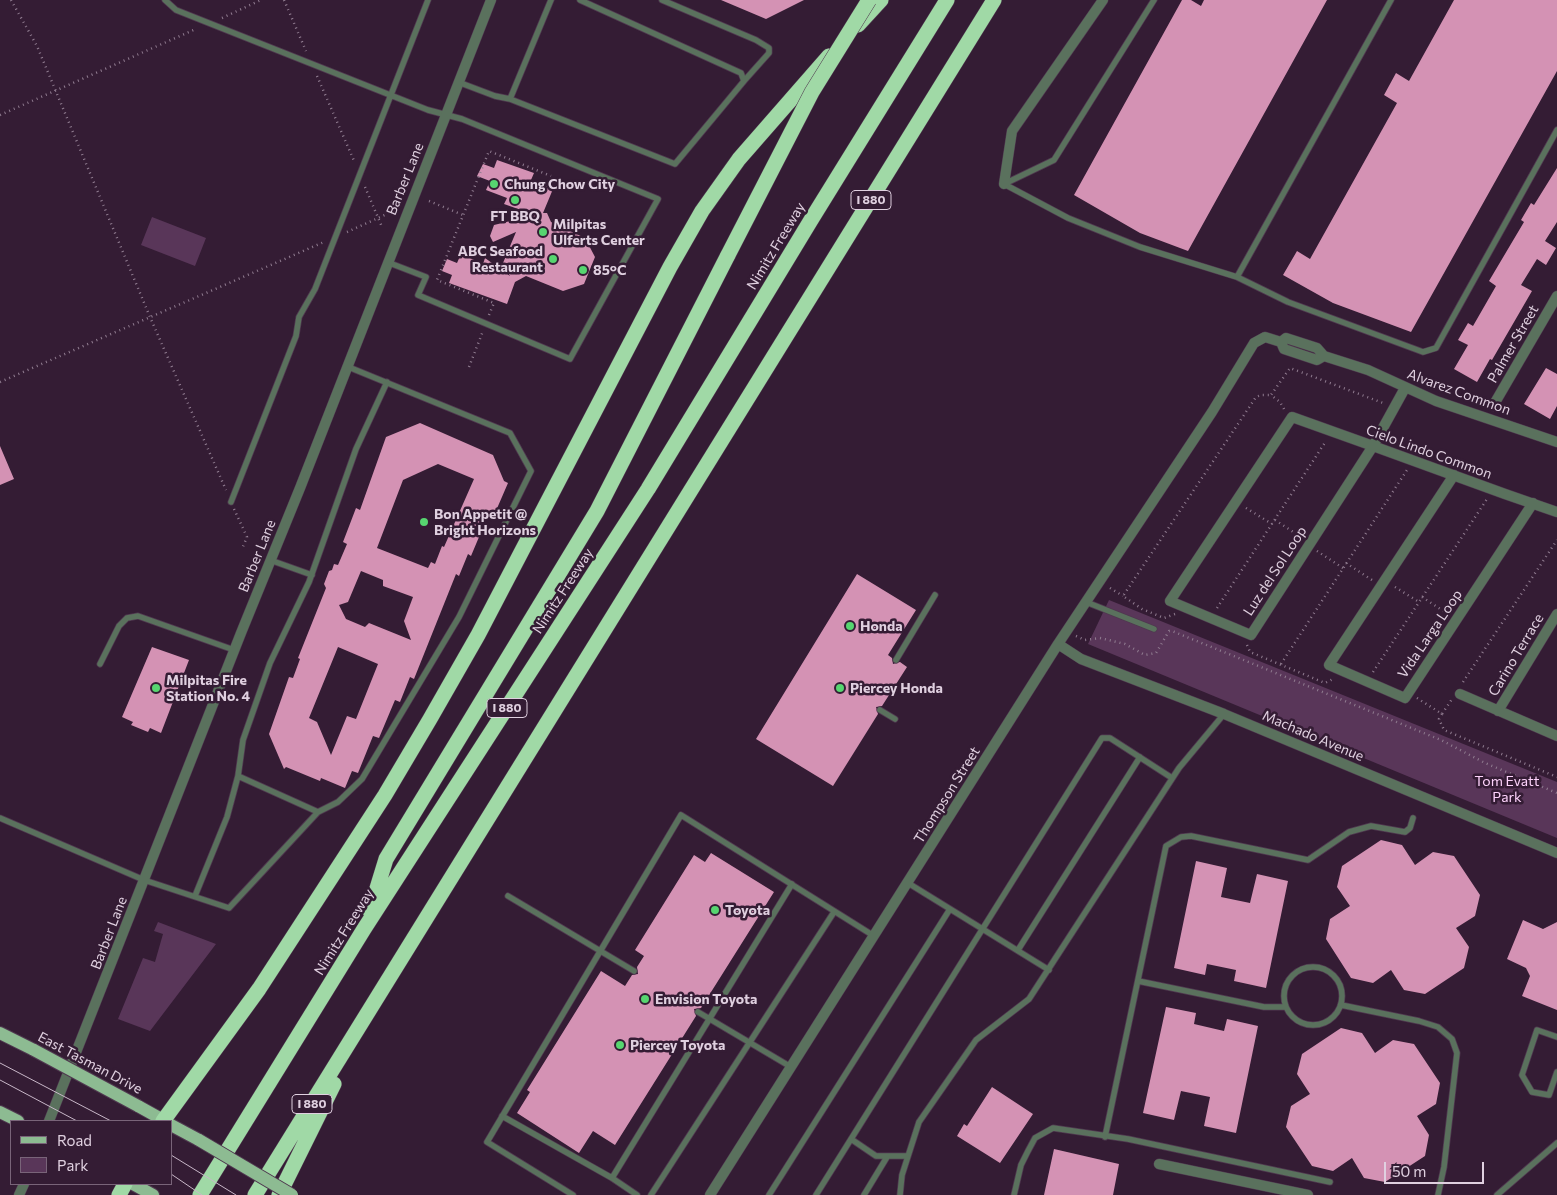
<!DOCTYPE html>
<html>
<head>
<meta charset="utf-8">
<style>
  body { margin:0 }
  #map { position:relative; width:1557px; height:1195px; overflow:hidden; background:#341c34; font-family:Commissioner,sans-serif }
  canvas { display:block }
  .legend { position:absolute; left:10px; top:1120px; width:162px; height:65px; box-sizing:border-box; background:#341c34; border:1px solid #796479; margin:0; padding:6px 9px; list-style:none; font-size:15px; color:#e0d0e0 }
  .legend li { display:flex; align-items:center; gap:10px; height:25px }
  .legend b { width:25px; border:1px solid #796479 }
  .scale { position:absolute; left:1384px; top:1162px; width:100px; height:22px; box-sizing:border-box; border:2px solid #e0d0e0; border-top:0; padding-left:6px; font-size:15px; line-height:18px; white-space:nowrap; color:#e0d0e0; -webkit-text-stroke:4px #341c34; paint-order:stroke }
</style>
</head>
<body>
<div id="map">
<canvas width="1557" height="1195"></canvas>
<ul class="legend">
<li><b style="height:6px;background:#8dbb92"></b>Road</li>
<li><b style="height:14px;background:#593659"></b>Park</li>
</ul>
<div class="scale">50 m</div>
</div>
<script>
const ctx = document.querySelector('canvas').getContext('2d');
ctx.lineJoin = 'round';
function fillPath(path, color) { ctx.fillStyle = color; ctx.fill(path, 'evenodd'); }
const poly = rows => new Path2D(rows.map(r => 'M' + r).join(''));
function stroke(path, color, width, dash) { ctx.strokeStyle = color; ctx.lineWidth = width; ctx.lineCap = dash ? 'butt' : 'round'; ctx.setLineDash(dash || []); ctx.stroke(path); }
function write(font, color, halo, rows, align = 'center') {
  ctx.font = font + ' Commissioner,sans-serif'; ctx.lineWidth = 5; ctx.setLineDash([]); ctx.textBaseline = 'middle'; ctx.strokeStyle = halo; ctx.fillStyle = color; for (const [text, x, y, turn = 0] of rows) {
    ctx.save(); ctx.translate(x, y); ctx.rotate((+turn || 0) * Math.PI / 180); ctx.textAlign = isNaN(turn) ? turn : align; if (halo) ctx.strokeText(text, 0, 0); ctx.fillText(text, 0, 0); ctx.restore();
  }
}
fillPath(poly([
  [152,217,206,238,195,266,141,245],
  [1109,600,1557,782,1557,838,1088,644],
  [158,922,216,944,150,1031,118,1019,143,958,155,962,163,934,154,931]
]), '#593659');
fillPath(poly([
  [721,0,804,0,766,19],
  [1182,0,1191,0,1201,6,1204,0,1327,0,1188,251,1140,233,1074,195],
  [1454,0,1557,0,1557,71,1411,332,1333,303,1283,275,1297,251,1310,259,1397,103,1384,95,1396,73,1409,81],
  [497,160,534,173,531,180,553,189,543,213,547,213,551,222,585,238,595,257,584,284,563,291,526,276,515,282,507,304,449,283,452,275,442,271,447,259,457,263,461,254,483,264,485,258,510,276,503,263,516,232,493,242,490,236,494,225,535,215,504,204,507,198,486,190,490,181,477,176,483,164,494,168],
  [1557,168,1557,222,1545,241,1556,248,1546,265,1537,259,1521,285,1532,291,1492,360,1490,359,1477,382,1454,369,1468,345,1458,340,1468,323,1473,326,1496,286,1489,281,1524,222,1521,220,1531,203,1534,205],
  [1546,368,1557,374,1557,406,1550,419,1524,404],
  [420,423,493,455,504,481,508,483,492,520,487,518,471,556,468,554,459,576,456,574,414,679,410,677,400,702,395,700,379,738,373,736,358,773,352,771,345,788,321,778,320,781,286,767,284,769,269,734,289,677,293,678,300,659,298,658,326,588,324,584,329,571,332,570,334,564,338,565,347,544,343,542,356,508,360,510,386,437],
  [438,464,474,479,444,547,442,546,435,564,431,562,428,568,377,548,403,480],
  [361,571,383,580,383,586,413,597,404,621,411,640,369,623,365,627,346,619,339,605,348,602],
  [338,647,378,664,356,719,347,716,331,755,317,722,309,718],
  [0,446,14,479,0,485],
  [857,574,916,610,888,655,892,658,893,664,900,662,907,667,882,706,876,707,878,714,833,786,756,739],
  [152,647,189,660,161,733,150,728,148,732,131,725,133,722,122,717],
  [1381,840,1402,845,1415,865,1433,852,1454,856,1480,895,1475,916,1456,928,1469,947,1464,968,1425,994,1404,990,1391,970,1373,983,1351,978,1326,939,1330,919,1350,906,1337,887,1342,866],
  [711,853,774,892,701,1008,694,1009,696,1016,615,1145,593,1131,579,1153,517,1113,530,1092,527,1090,601,971,625,986,632,975,638,974,637,967,644,956,635,950,694,855,705,862],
  [1196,861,1227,868,1221,897,1250,903,1257,874,1288,881,1266,988,1234,981,1236,970,1207,964,1205,975,1174,968],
  [1523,920,1543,929,1557,922,1557,1010,1522,996,1530,976,1526,968,1507,959],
  [1166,1007,1196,1013,1194,1024,1224,1031,1227,1019,1258,1026,1236,1133,1204,1126,1210,1097,1181,1091,1174,1120,1143,1113],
  [1341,1028,1362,1033,1375,1053,1393,1040,1414,1044,1440,1083,1436,1104,1417,1116,1429,1135,1425,1156,1385,1182,1364,1178,1352,1158,1333,1171,1312,1166,1286,1127,1291,1106,1310,1094,1297,1074,1302,1054],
  [992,1087,1033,1114,1000,1163,957,1136,964,1124,967,1126],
  [1054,1149,1119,1164,1113,1195,1044,1195]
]), '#d492b4');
const service = poly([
  [165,0,176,10,428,110,462,119,658,199,570,359,418,295,426,277,387,262],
  [551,0,510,99,675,164,744,81,741,73,580,0],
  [662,0,756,40,769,48,769,53,744,81],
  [458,82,495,96,510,99],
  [1004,184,1068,218,1140,247,1237,277,1288,302,1423,352,1436,348,1557,130],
  [1004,184,1054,160,1154,0],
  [1237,277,1391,0],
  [231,502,296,336,299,317,315,289,428,0],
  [270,560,312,575],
  [1086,602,1154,629],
  [896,660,935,595],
  [100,664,119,626,127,618,138,616,234,650],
  [880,710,895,719],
  [238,776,318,812],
  [0,818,144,880,229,908,318,812,338,802,362,779,459,617,531,471,510,433,346,366],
  [908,883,1049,970],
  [195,896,227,817,238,776,243,740,270,663,309,582,356,449,387,382],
  [508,896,634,971],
  [1018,950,1140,757],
  '1284 996a29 29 0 1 1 58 0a29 29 0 1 1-58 0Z',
  [1138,981,1264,1007,1286,1007],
  [1341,1005,1419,1021,1438,1027,1452,1039,1457,1053,1444,1167,1438,1195],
  [698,1012,791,1067],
  [1557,1037,1537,1030,1522,1075,1532,1092,1549,1095,1557,1072],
  [502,1116,612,1178,792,884],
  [1105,1137,1166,846,1181,837,1191,836,1308,860,1349,832,1371,826,1405,832,1410,828,1413,818],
  [851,1139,876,1156,907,1156],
  [612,1178,637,1195],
  [573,1195,487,1142,681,815,874,936],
  [651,1195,834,912],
  [769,1195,950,909],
  [816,1195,1102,738,1110,738,1172,778],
  [864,1195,887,1157],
  [900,1195,902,1175,919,1122,976,1040,1029,999,1179,768,1224,714],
  [1014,1195,1021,1165,1028,1151,1035,1138,1053,1128,1128,1139,1330,1182],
  [1497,1195,1557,1143]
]);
const minor = poly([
  [1004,184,1012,131,1103,0],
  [1281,342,1286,338,1317,348,1324,356,1368,370,1436,401,1557,442],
  [1281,342,1284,349,1317,360,1324,356],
  [1405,388,1373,446,1251,635,1170,601,1292,417,1373,446,1505,494,1557,512],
  [1493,406,1557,296],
  [1454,475,1329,665,1405,698,1533,503],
  [1058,644,1081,659,1224,714,1557,853],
  [1460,694,1557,736],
  [1498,711,1557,614],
  [1159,1164,1308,1195],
  [710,1195,1058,644,1212,412,1254,343,1265,337,1281,342]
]);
const tertiary = poly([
  [49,1121,241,633,300,488,491,0],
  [19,1195,24,1184]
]);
const primary = poly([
  [0,1033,34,1050],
  [138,1106,165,1121],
  [0,1112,18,1121],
  [171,1125,199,1140],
  [133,1184,153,1195]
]);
const motorway = poly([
  [858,25,881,0],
  [370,911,386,859,597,511,728,255],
  [163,1121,259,989,385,795,430,719,478,635,670,267,702,211,739,159,829,56],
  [119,1195,125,1184],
  [200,1195,364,929,648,489,811,220,947,0],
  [255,1195,994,0],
  [279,1195,334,1084]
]);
stroke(service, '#503950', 7);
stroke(minor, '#503950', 11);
stroke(tertiary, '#503950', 11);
stroke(primary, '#503950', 14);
stroke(motorway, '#503950', 16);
stroke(poly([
  [11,0,37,46,150,317,226,490],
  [284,0,306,51],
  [222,18,261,0],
  [317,76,355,163],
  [0,115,196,29],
  [365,187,382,227],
  [429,201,463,215],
  [347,232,387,214],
  [489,315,494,303,437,280,489,151,551,176],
  [469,367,483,331],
  [0,382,324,242],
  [1284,409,1280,402,1271,395,1290,368,1383,403,1382,405],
  [1246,508,1272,524],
  [234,509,247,537,242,549],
  [1275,520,1301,537],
  [1317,551,1343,568],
  [1346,563,1372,580],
  [1395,587,1419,602],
  [1110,588,1123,596],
  [1422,597,1448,614],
  [1217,608,1326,441],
  [1175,614,1164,618,1142,609,1123,596,1256,397,1261,395,1271,395],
  [1076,636,1085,640,1100,638,1125,644,1145,655,1156,653,1169,631,1172,631,1441,740,1485,763,1557,793],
  [1247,645,1250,652,1325,683,1333,679],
  [1281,664,1407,470],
  [1373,672,1487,499],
  [1463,682,1557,540],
  [1417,698,1442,714,1452,699],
  [1442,714,1439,719,1444,730,1557,777]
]), '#917d91', 2.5, [1, 4]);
stroke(service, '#5a715d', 5.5);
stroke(minor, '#5a715d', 10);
stroke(tertiary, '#5a715d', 10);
stroke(primary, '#8dbb92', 12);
stroke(motorway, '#a0d9a6', 15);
stroke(poly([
  [0,1063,111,1121],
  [0,1080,77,1121],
  [171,1155,236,1195],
  [171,1174,202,1195]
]), '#c8b7c8', 1);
const primaryBridge = poly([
  [34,1050,138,1106],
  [199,1140,292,1195]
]);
const motorwayBridge = poly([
  [728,255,812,92,869,0]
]);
stroke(primaryBridge, '#503950', 14, []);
stroke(motorwayBridge, '#503950', 16, []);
stroke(primaryBridge, '#8dbb92', 12);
stroke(motorwayBridge, '#a0d9a6', 15);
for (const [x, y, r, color] of [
  [494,184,5,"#57d570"],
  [515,200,5,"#57d570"],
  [543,232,5,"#57d570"],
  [553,259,5,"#57d570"],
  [583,270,5,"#57d570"],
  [424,522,5,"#57d570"],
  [850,626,5,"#57d570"],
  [156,688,5,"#57d570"],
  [840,688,5,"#57d570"],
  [715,910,5,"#57d570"],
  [645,999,5,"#57d570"],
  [620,1045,5,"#57d570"]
]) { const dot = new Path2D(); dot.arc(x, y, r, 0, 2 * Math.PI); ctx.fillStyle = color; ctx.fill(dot); stroke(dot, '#341c34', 2); }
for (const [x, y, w] of [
  [871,200,40],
  [507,708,40],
  [312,1104,40]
]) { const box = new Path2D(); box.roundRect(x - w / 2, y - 9.5, w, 19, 4); ctx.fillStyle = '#341c34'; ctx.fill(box); stroke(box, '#e0d0e0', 1); }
write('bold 12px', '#e0d0e0', null, [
  ["I 880",871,200],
  ["I 880",507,708],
  ["I 880",312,1104]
]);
write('14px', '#e0d0e0', '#341c34', [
  ["Barber Lane",405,179,-68],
  ["Nimitz Freeway",776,246,-59],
  ["Palmer Street",1513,344,-60],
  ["Alvarez Common",1459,392,20],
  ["Cielo Lindo Common",1429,452,20],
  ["Barber Lane",257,556,-68],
  ["Luz del Sol Loop",1275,571,-57],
  ["Nimitz Freeway",563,591,-57],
  ["Vida Larga Loop",1430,634,-56],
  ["Carino Terrace",1516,655,-59],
  ["Machado Avenue",1313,736,23],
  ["Thompson Street",947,795,-58],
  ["Nimitz Freeway",344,932,-58],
  ["Barber Lane",109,933,-69],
  ["East Tasman Drive",90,1063,28]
]);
write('bold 14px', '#e0d0e0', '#341c34', [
  ["Chung Chow City",504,184],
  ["FT BBQ",515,216,"center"],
  ["Milpitas",553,224],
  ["Ulferts Center",553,240],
  ["ABC Seafood",543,251,"right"],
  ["Restaurant",543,267,"right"],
  ["85°C",593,270],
  ["Bon Appetit @",434,514],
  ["Bright Horizons",434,530],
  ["Honda",860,626],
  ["Milpitas Fire",166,680],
  ["Station No. 4",166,696],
  ["Piercey Honda",850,688],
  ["Toyota",725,910],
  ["Envision Toyota",655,999],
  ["Piercey Toyota",630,1045]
], 'left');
write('14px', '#fed3fc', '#341c34', [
  ["Tom Evatt",1507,781],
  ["Park",1507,797]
]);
</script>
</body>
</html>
